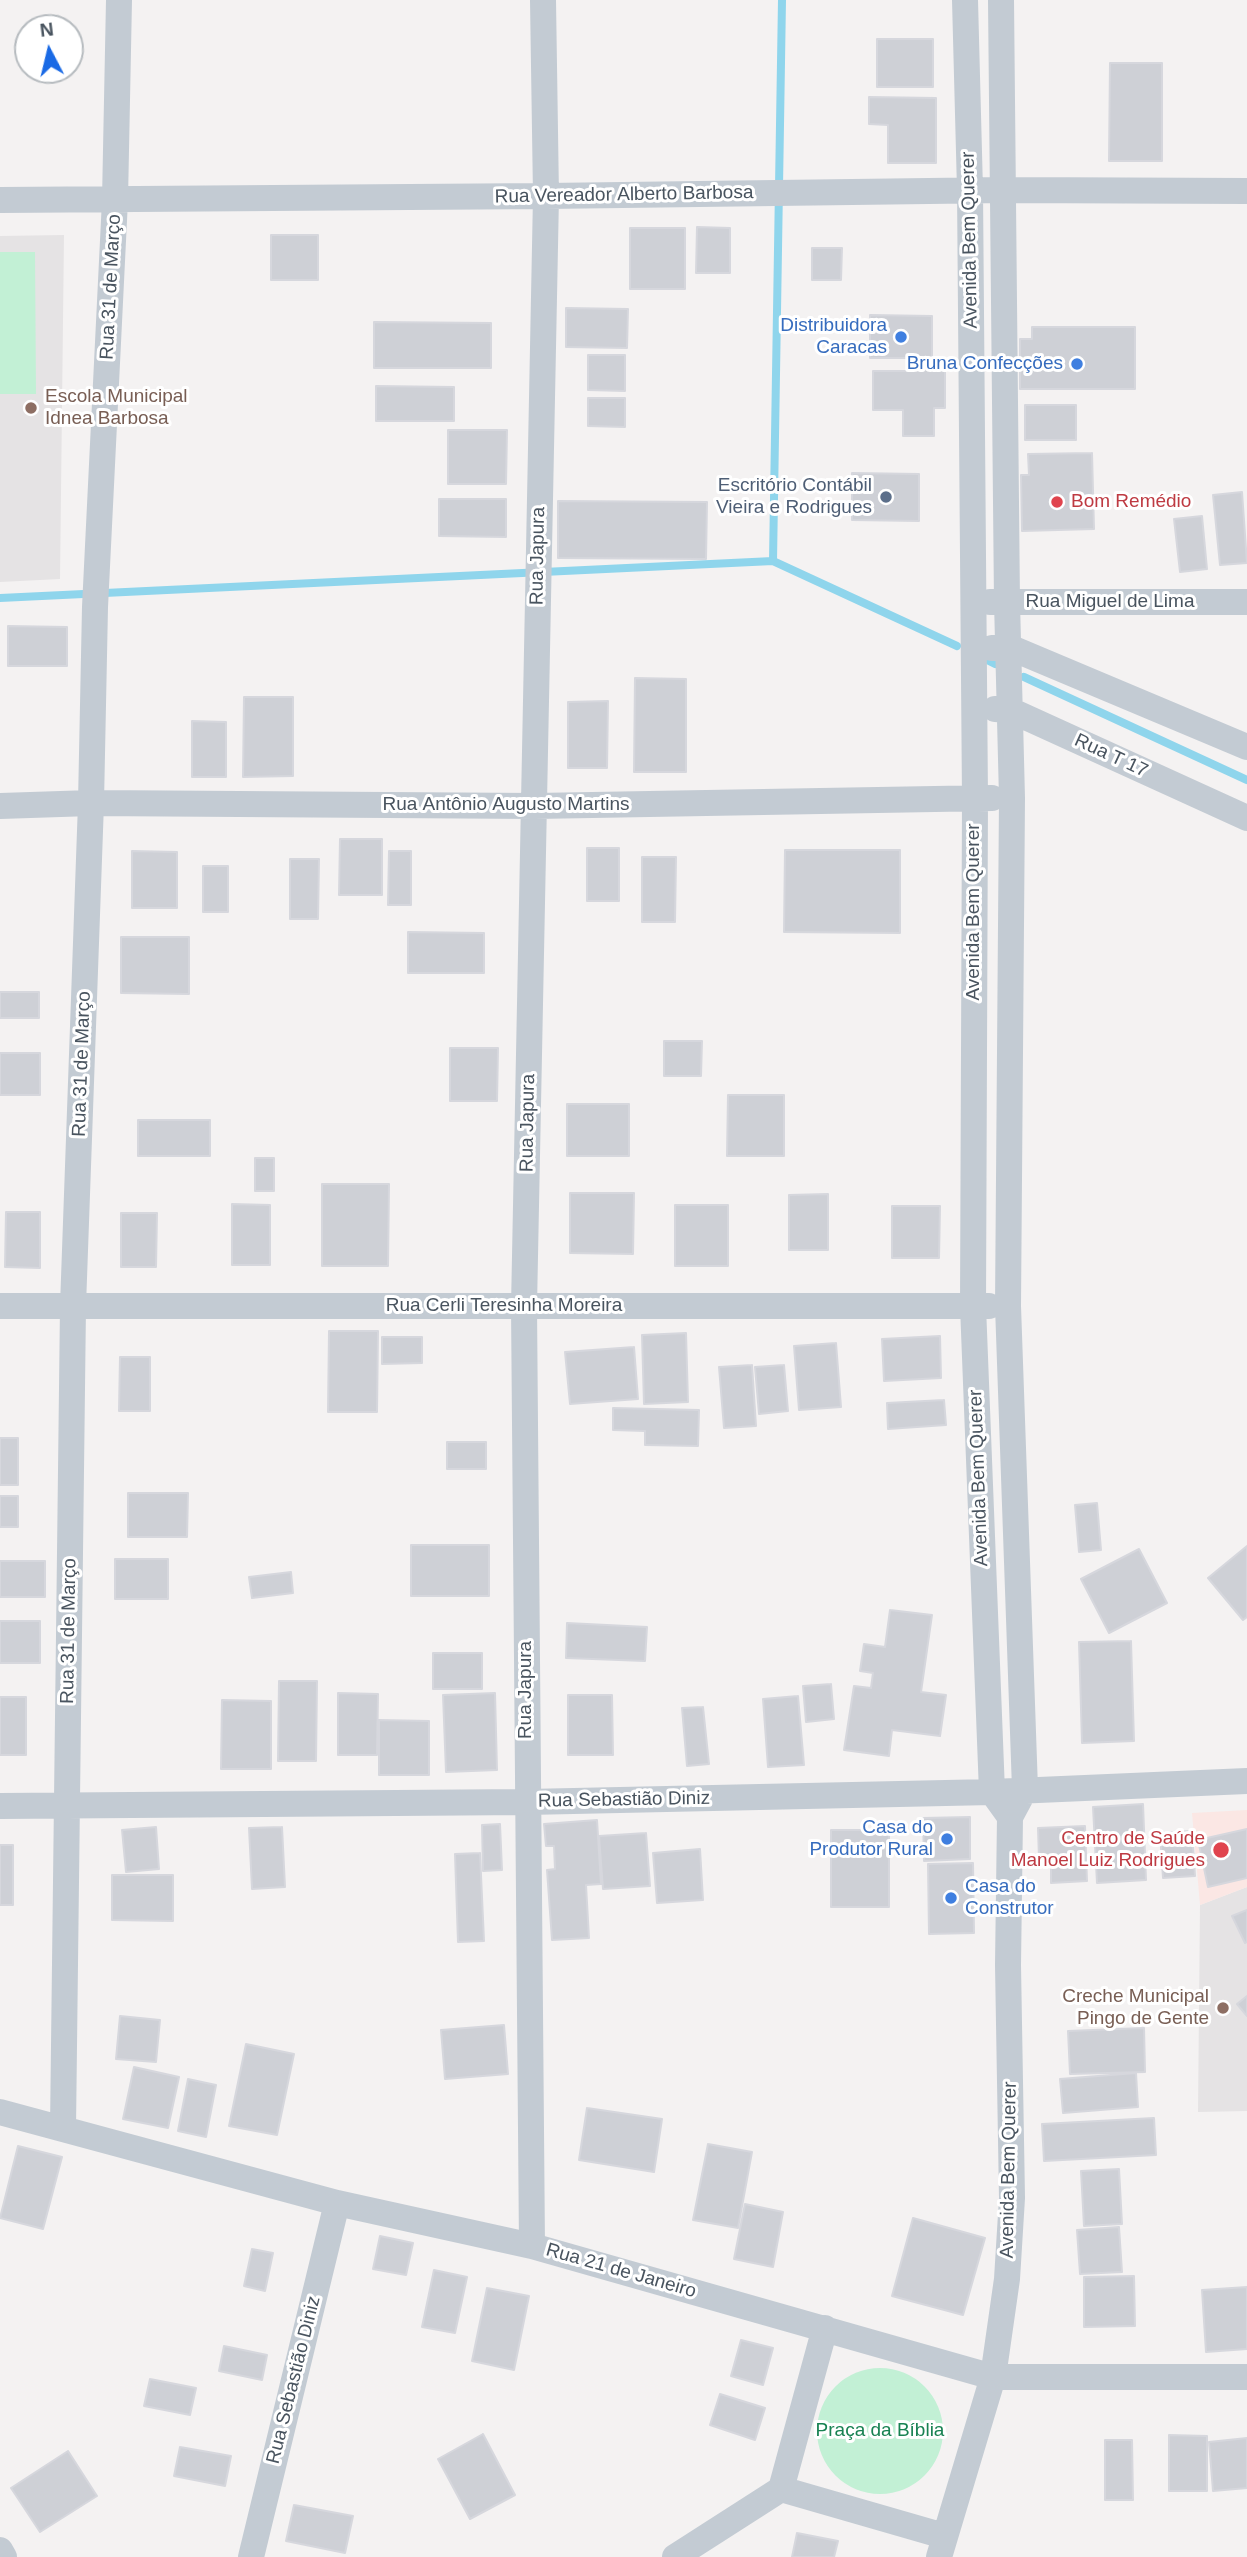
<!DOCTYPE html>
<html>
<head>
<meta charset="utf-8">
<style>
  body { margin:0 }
  #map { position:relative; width:1247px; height:2557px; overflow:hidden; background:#f4f2f2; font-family:Helvetica,sans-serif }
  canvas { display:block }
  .north { position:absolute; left:14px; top:14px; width:70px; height:70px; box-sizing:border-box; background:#fff; border:2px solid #b6bbbf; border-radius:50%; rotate:353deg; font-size:19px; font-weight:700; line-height:28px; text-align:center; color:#49545f }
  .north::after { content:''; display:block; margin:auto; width:24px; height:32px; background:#1a6ae5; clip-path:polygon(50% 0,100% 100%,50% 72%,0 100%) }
</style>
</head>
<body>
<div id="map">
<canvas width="1247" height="2557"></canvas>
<div class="north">N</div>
</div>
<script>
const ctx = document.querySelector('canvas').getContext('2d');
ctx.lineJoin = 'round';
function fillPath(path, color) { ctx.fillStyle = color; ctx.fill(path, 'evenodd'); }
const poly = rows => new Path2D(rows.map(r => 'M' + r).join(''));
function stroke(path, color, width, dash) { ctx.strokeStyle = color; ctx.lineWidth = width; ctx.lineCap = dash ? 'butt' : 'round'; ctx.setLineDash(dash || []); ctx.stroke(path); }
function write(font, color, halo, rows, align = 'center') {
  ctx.font = font + ' Helvetica,sans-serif'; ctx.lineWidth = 6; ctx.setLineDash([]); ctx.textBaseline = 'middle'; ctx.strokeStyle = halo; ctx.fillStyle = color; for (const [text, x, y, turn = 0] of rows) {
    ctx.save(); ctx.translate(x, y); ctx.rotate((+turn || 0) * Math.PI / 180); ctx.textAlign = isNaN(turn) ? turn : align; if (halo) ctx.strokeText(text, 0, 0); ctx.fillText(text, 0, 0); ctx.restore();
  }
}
fillPath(poly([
  [64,235,60,579,0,582,0,236],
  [1247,1887,1247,2111,1198,2112,1200,1905]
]), '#e5e3e4');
fillPath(poly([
  [1247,1810,1247,1887,1200,1905,1192,1813]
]), '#fbe7e4');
fillPath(poly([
  [0,252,35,252,36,394,0,394],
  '817 2431a63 63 0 1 1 126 0a63 63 0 1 1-126 0Z'
]), '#c2f0d5');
stroke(poly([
  [773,561,782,0],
  [0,598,773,561,957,646],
  [987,660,995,664],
  [1024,677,1247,780]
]), '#8fd5ec', 8);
const building = poly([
  [877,39,933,39,933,87,877,87,877,39],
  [1110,63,1162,63,1162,161,1109,161,1110,63],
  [869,97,936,98,936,163,888,163,888,125,869,124,869,97],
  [697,227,730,228,730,273,696,273,697,227],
  [630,228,685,228,685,289,630,289,630,228],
  [271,235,318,235,318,280,271,280,271,235],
  [812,248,842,248,841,280,812,280,812,248],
  [566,308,628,309,627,348,566,347,566,308],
  [870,315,932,316,932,358,870,358,870,315],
  [374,322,491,323,491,368,374,368,374,322],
  [1032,327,1135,327,1135,389,1020,389,1020,339,1032,339,1032,327],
  [588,355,625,355,625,391,588,390,588,355],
  [920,363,945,364,945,408,934,408,934,436,903,436,903,410,873,410,873,371,920,371,920,363],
  [376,386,454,387,454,421,376,421,376,386],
  [588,398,625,398,625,427,588,426,588,398],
  [1025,405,1076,405,1076,440,1025,440,1025,405],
  [448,430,507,430,506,484,448,484,448,430],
  [1092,453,1094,529,1022,531,1021,475,1029,475,1028,454,1092,453],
  [852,473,919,474,919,521,852,520,852,473],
  [1242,492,1247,563,1220,565,1213,495,1242,492],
  [439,499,506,499,506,537,439,536,439,499],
  [558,501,707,502,706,559,558,558,558,501],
  [1202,516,1207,569,1180,572,1174,519,1202,516],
  [8,626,67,627,67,666,8,666,8,626],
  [635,678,686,679,686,772,634,772,635,678],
  [244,697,293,697,293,776,243,777,244,697],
  [608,701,607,768,568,768,568,702,608,701],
  [192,721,226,722,226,777,192,777,192,721],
  [340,839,382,839,382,895,339,895,340,839],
  [587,848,619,848,619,901,587,901,587,848],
  [785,850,900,850,900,933,784,932,785,850],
  [132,851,177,852,177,908,132,908,132,851],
  [389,851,411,851,411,905,388,905,389,851],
  [642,857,676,857,675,922,642,922,642,857],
  [290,859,319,859,318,919,290,919,290,859],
  [203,866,228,866,228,912,203,912,203,866],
  [408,932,484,933,484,973,408,973,408,932],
  [121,937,189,937,189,994,121,993,121,937],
  [0,992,39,992,39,1018,0,1018,0,992],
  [664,1041,702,1041,701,1076,664,1076,664,1041],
  [450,1048,498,1048,497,1101,450,1101,450,1048],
  [0,1053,40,1053,40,1095,0,1095,0,1053],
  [728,1095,784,1095,784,1156,727,1156,728,1095],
  [567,1104,629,1104,629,1156,567,1156,567,1104],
  [138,1120,210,1120,210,1156,138,1156,138,1120],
  [255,1158,274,1158,274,1191,255,1191,255,1158],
  [322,1184,389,1184,388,1266,322,1266,322,1184],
  [570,1193,634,1193,633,1254,570,1253,570,1193],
  [828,1194,828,1250,789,1250,789,1195,828,1194],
  [232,1204,270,1205,270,1265,232,1265,232,1204],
  [675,1205,728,1205,728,1266,675,1266,675,1205],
  [892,1206,940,1206,939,1258,892,1258,892,1206],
  [6,1212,40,1212,40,1268,5,1267,6,1212],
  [121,1213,157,1213,156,1267,121,1267,121,1213],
  [329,1331,378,1331,377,1412,328,1412,329,1331],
  [686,1333,688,1402,644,1404,642,1335,686,1333],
  [940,1336,941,1378,884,1381,882,1339,940,1336],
  [382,1337,422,1337,422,1363,382,1364,382,1337],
  [836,1343,841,1407,799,1410,794,1346,836,1343],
  [634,1347,638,1399,570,1404,565,1352,634,1347],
  [120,1357,150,1357,150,1411,119,1411,120,1357],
  [752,1365,756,1426,724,1428,719,1367,752,1365],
  [784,1365,788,1411,759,1414,755,1367,784,1365],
  [944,1400,946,1425,888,1429,887,1403,944,1400],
  [613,1408,699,1410,698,1446,645,1445,645,1431,613,1430,613,1408],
  [0,1438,18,1438,18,1485,0,1485,0,1438],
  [447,1442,486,1442,486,1469,447,1469,447,1442],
  [128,1493,188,1493,187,1537,128,1537,128,1493],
  [0,1496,18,1496,18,1527,0,1527,0,1496],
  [1097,1503,1101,1550,1079,1552,1075,1505,1097,1503],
  [411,1545,489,1545,489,1596,411,1596,411,1545],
  [1247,1546,1247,1617,1243,1620,1208,1578,1247,1546],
  [1139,1549,1167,1603,1109,1633,1081,1579,1139,1549],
  [115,1559,168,1559,168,1599,115,1599,115,1559],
  [0,1561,45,1561,45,1597,0,1597,0,1561],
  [291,1572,293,1593,252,1598,249,1577,291,1572],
  [890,1610,932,1615,921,1692,946,1695,940,1736,892,1730,889,1756,844,1750,854,1686,871,1688,873,1673,860,1671,864,1644,885,1647,890,1610],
  [0,1621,40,1621,40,1663,0,1663,0,1621],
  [567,1623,647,1627,645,1661,566,1658,567,1623],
  [1131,1641,1134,1741,1082,1743,1079,1642,1131,1641],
  [433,1653,482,1653,482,1689,433,1689,433,1653],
  [279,1681,317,1681,316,1761,278,1761,279,1681],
  [831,1684,834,1719,806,1722,803,1686,831,1684],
  [338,1693,378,1694,377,1755,338,1755,338,1693],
  [495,1693,497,1770,446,1772,443,1695,495,1693],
  [568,1695,612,1695,613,1755,568,1755,568,1695],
  [798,1696,804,1765,768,1767,763,1699,798,1696],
  [0,1697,26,1697,26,1755,0,1755,0,1697],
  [222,1700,271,1701,271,1769,221,1769,222,1700],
  [703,1707,709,1764,687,1766,682,1708,703,1707],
  [379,1720,429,1721,429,1775,379,1775,379,1720],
  [1143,1804,1146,1880,1097,1883,1093,1807,1143,1804],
  [970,1817,970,1859,924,1861,923,1818,970,1817],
  [597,1820,601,1884,586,1885,589,1938,552,1940,547,1870,555,1869,554,1846,546,1846,544,1824,597,1820],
  [500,1824,502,1870,483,1871,482,1825,500,1824],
  [1085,1826,1087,1881,1051,1883,1051,1858,1039,1859,1038,1828,1085,1826],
  [156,1827,159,1869,126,1872,122,1830,156,1827],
  [282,1827,285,1887,252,1889,249,1828,282,1827],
  [1247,1829,1247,1878,1208,1887,1198,1840,1247,1829],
  [831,1830,889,1830,889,1907,831,1907,831,1830],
  [1192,1831,1195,1876,1163,1878,1160,1833,1192,1831],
  [646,1833,650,1886,603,1889,599,1836,646,1833],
  [0,1845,13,1845,13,1905,0,1905,0,1845],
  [700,1849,703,1900,657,1903,653,1853,700,1849],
  [480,1853,484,1941,458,1942,455,1854,480,1853],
  [973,1863,974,1933,929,1934,928,1864,973,1863],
  [112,1875,173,1875,173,1921,112,1920,112,1875],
  [1247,1910,1247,1942,1245,1943,1232,1916,1247,1910],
  [1247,1996,1247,2016,1237,2004,1247,1996],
  [120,2016,160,2020,156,2062,116,2059,120,2016],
  [504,2025,508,2074,445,2079,441,2030,504,2025],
  [1144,2028,1145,2072,1070,2074,1068,2031,1144,2028],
  [246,2044,294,2054,277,2135,229,2126,246,2044],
  [134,2067,179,2077,168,2128,123,2119,134,2067],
  [1136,2073,1138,2107,1063,2113,1060,2079,1136,2073],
  [188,2079,216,2085,206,2137,178,2131,188,2079],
  [587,2108,662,2119,654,2172,579,2160,587,2108],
  [1154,2118,1156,2155,1044,2161,1042,2124,1154,2118],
  [708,2144,752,2152,738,2228,693,2220,708,2144],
  [18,2146,62,2157,43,2229,0,2218,18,2146],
  [1119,2169,1122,2224,1084,2226,1081,2171,1119,2169],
  [745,2204,783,2212,773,2267,734,2259,745,2204],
  [913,2218,985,2238,963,2315,892,2296,913,2218],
  [1119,2227,1122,2272,1080,2274,1077,2230,1119,2227],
  [380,2236,413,2243,406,2275,373,2269,380,2236],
  [252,2249,273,2253,265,2291,244,2286,252,2249],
  [434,2270,467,2277,455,2333,422,2327,434,2270],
  [1134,2276,1135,2326,1084,2327,1084,2277,1134,2276],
  [1247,2287,1247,2349,1206,2352,1202,2290,1247,2287],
  [487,2288,529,2296,514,2370,472,2361,487,2288],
  [741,2340,773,2348,763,2385,731,2376,741,2340],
  [224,2346,267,2355,262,2380,219,2371,224,2346],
  [150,2379,196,2388,190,2415,144,2406,150,2379],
  [720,2394,765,2408,755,2440,710,2425,720,2394],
  [483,2434,515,2495,470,2519,438,2459,483,2434],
  [1169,2435,1207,2436,1207,2491,1169,2491,1169,2435],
  [1247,2438,1247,2488,1213,2491,1209,2442,1247,2438],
  [1105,2440,1132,2440,1133,2500,1105,2500,1105,2440],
  [180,2447,231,2456,225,2486,174,2476,180,2447],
  [68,2451,97,2496,40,2532,11,2488,68,2451],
  [294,2505,353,2516,345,2553,286,2541,294,2505],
  [797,2533,838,2541,834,2557,792,2557,797,2533]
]);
fillPath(building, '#ced0d6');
stroke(building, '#d6d7dd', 2);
stroke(poly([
  [965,0,970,190,975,798,973,1306,992,1792,1010,1817],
  [0,200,546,196,1005,190,1247,191],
  [990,602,1247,602],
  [992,648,1009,647,1247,747],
  [995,709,1010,710,1247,818],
  [0,806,91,803,535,806,992,798],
  [0,1306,989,1306],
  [0,1806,527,1802,992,1792,1247,1781],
  [0,2112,337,2203,532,2246,993,2377,1247,2377],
  [63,2128,73,1306,91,803,95,607,115,200,119,0],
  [532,2246,524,1306,546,196,543,0],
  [825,2328,781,2489,944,2536],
  [0,2550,4,2557],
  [251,2557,337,2203],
  [675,2557,781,2489],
  [939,2557,993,2377,1007,2279,1012,2198,1008,1965,1010,1817,1025,1789,1008,1306,1012,798,1007,602,1001,0]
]), '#c3cbd3', 26);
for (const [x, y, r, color] of [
  [901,337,7,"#3f7fe0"],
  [1077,364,7,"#3f7fe0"],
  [31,408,7,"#8d6e63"],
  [886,497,7,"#5c6f8a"],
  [1057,502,7,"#e0444e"],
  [947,1839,7,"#3f7fe0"],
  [1221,1850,9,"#e0444e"],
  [951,1898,7,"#3f7fe0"],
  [1223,2008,7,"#8d6e63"]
]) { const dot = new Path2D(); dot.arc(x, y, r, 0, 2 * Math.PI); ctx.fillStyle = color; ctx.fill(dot); stroke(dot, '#fff', 2.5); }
write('19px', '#49545f', '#fff', [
  ["Rua Vereador Alberto Barbosa",624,195,-1],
  ["Avenida Bem Querer",970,240,-91],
  ["Rua 31 de Março",111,287,-87],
  ["Rua Japura",538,556,-89],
  ["Rua Miguel de Lima",1110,602],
  ["Rua T 17",1111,756,25],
  ["Rua Antônio Augusto Martins",506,805],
  ["Avenida Bem Querer",974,912,-90],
  ["Rua 31 de Março",82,1064,-88],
  ["Rua Japura",528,1123,-89],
  ["Rua Cerli Teresinha Moreira",504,1306],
  ["Avenida Bem Querer",979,1478,-92],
  ["Rua 31 de Março",69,1631,-89],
  ["Rua Japura",526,1690,-90],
  ["Rua Sebastião Diniz",624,1800,-1],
  ["Avenida Bem Querer",1009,2170,-89],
  ["Rua 21 de Janeiro",621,2271,16],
  ["Rua Sebastião Diniz",294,2380,-76]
]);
write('19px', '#366cbe', '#fff', [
  ["Distribuidora",887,326],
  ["Caracas",887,348],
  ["Bruna Confecções",1063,364],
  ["Casa do",933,1828],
  ["Produtor Rural",933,1850],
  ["Casa do",965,1887,"left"],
  ["Construtor",965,1909,"left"]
], 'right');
write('19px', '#785e54', '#fff', [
  ["Escola Municipal",45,397],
  ["Idnea Barbosa",45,419],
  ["Creche Municipal",1209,1997,"right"],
  ["Pingo de Gente",1209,2019,"right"]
], 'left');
write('19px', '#4e5e75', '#fff', [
  ["Escritório Contábil",872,486],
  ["Vieira e Rodrigues",872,508]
], 'right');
write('19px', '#be3a42', '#fff', [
  ["Bom Remédio",1071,502],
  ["Centro de Saúde",1205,1839,"right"],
  ["Manoel Luiz Rodrigues",1205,1861,"right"]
], 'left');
write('19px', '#188252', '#fff', [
  ["Praça da Bíblia",880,2431]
]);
</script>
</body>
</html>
